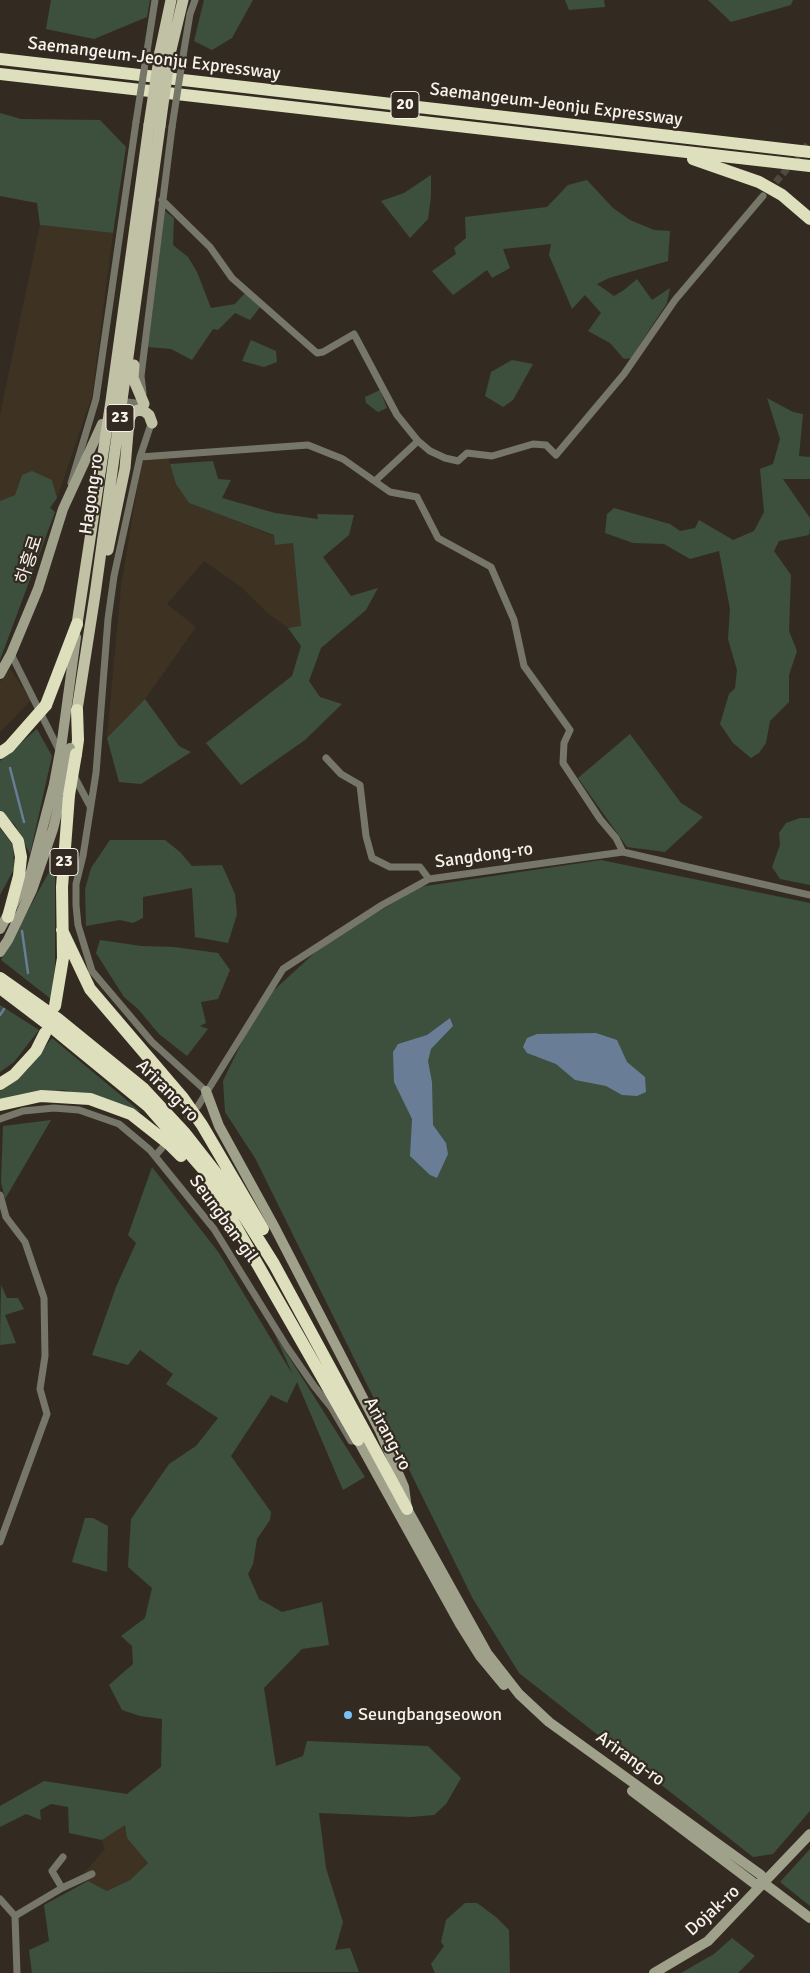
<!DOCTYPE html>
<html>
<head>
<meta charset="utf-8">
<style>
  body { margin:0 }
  canvas { display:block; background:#332b21 }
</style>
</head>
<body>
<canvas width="810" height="1973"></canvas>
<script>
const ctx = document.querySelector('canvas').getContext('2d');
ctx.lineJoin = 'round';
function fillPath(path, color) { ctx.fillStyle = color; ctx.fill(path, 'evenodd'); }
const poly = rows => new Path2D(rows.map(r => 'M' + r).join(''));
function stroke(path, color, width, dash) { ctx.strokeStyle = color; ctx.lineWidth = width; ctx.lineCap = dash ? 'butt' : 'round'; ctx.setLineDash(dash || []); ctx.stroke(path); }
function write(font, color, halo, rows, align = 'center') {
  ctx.font = font + ' Signika,"Noto Sans KR",sans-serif'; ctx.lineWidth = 4.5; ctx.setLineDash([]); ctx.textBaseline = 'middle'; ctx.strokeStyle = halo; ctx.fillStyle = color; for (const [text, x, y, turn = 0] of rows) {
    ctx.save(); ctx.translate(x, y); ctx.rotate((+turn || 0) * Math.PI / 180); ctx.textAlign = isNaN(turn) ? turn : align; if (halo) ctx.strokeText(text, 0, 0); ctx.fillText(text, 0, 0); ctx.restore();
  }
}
fillPath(poly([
  [40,225,113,233,92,396,57,498,52,480,22,475,15,495,0,501,0,415],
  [168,457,176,484,189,503,293,543,301,627,288,628,269,614,241,587,204,561,167,604,196,627,145,699,107,738,121,587,142,459],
  [10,669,31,700,0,732,0,682],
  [125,1824,127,1838,148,1863,130,1880,107,1891,88,1881,84,1873,105,1849,102,1840]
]), '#3e3222');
fillPath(poly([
  [51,0,150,0,147,17,94,39,46,29],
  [204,0,253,0,232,38,212,50,194,41],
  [565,0,604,0,605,7,569,10],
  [708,0,793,0,791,5,731,22],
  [0,113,21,119,100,120,126,147,113,233,40,225,37,203,0,196],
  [431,175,431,196,428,219,410,238,381,201,404,193],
  [587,180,613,208,630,220,654,230,670,231,668,261,609,278,597,284,614,296,624,290,637,279,652,300,670,288,667,303,631,358,624,359,610,343,588,331,601,313,585,295,572,309,549,255,551,244,503,249,510,268,492,278,487,270,453,295,432,271,456,254,454,248,466,238,465,217,547,207,568,185],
  [165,211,174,218,173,245,188,257,197,272,211,308,235,304,245,293,261,306,250,320,235,313,218,330,213,329,192,360,171,349,148,347],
  [251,340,276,351,277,362,264,367,242,361],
  [512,360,533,364,513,400,503,407,485,396,491,372],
  [380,390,387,408,378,412,366,403,365,397],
  [767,398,793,412,803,414,799,456,810,457,810,479,783,479,810,518,810,529,809,535,779,541,774,551,791,575,789,631,797,651,789,675,789,702,770,721,766,743,759,753,751,758,733,743,720,724,729,694,735,688,737,670,728,639,730,609,719,551,690,559,664,544,633,543,605,533,607,514,614,508,670,524,680,531,695,528,699,520,733,540,754,531,764,512,760,469,773,464,780,439],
  [213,461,218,479,231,480,222,498,275,513,318,519,317,514,354,515,349,535,323,557,351,596,378,588,366,610,321,648,309,681,320,697,342,704,305,740,241,785,206,743,292,676,301,646,288,628,301,626,293,543,275,545,274,535,189,503,176,484,170,464],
  [32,471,52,480,57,498,50,508,55,512,0,660,0,501,15,495,22,475],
  [145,699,179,746,191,752,141,784,119,782,107,738],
  [37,729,52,756,30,854,15,825,0,810,0,761],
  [630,734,681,803,703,817,665,852,627,847,578,778],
  [800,818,810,818,810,885,780,879,772,867,780,845,779,833,786,823],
  [0,828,13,845,14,869,0,895],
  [110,840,165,840,180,852,192,866,222,865,235,894,237,914,228,943,195,937,192,888,143,897,143,918,133,923,120,920,86,926,85,889,91,868],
  [601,860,810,903,810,1811,773,1854,753,1857,519,1673,473,1599,255,1158,225,1112,223,1081,261,1002,321,947,419,887],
  [55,861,55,967,51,999,1,960],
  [100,940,141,946,174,947,218,953,230,970,218,999,201,1002,206,1023,200,1026,208,1029,187,1056,159,1034,138,1009,124,997,96,953],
  [0,1005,39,1030,14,1062,0,1072],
  [52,1038,141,1112,64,1090,13,1097,0,1101,0,1091,28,1069],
  [51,1120,5,1199,1,1182,3,1126],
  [152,1167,219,1253,293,1375,275,1335,365,1477,343,1490,297,1382,287,1403,271,1395,231,1456,271,1512,270,1520,257,1539,253,1564,248,1574,259,1599,282,1612,322,1602,329,1645,302,1649,264,1688,276,1766,303,1756,307,1741,428,1746,461,1778,446,1804,434,1815,411,1817,319,1813,326,1868,343,1922,335,1950,350,1948,359,1972,32,1973,29,1950,49,1941,44,1905,88,1881,107,1891,130,1880,148,1863,127,1838,125,1825,102,1840,69,1833,68,1807,51,1804,40,1810,41,1820,26,1814,0,1827,0,1806,44,1781,127,1794,161,1767,162,1719,140,1716,122,1710,109,1685,133,1664,132,1646,121,1636,145,1618,152,1588,128,1567,131,1519,169,1464,196,1446,218,1418,166,1384,173,1374,140,1350,128,1365,92,1355,116,1287,136,1243,128,1235],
  [1,1285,7,1298,18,1298,24,1309,5,1315,16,1343,0,1345],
  [85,1518,93,1518,108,1526,107,1572,72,1562],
  [810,1849,810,1906,780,1882],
  [465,1903,477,1903,496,1917,509,1930,510,1973,435,1973,431,1964,444,1946,441,1942,446,1920],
  [732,1938,755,1956,738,1973,681,1973,714,1954]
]), '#3d4f3d');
fillPath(poly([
  [450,1018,453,1026,431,1049,428,1061,432,1082,433,1125,446,1143,448,1154,437,1178,430,1175,410,1156,412,1119,394,1082,393,1052,398,1044,427,1035],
  [596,1033,617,1040,627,1062,645,1077,646,1092,637,1096,622,1095,606,1086,575,1080,556,1064,527,1053,523,1047,527,1038,537,1034]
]), '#697d96');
stroke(poly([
  [10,768,24,822],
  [22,931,28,973],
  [0,1015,4,1009]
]), '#697d96', 2.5);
stroke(poly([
  [769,190,810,142],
  [179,1128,195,1110]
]), '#50493f', 7, [7, 3.5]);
stroke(poly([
  [147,51,155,0],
  [183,56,190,14,195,0],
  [162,200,210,247,232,278,317,353,323,352,354,334,397,415,418,441,430,451,445,458,458,461,467,453,492,456,533,444,546,445,556,455,624,374,675,300,763,196],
  [143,393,141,376,172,127],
  [119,401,144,404],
  [152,421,140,457,114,576,108,619,96,773,83,856,76,884,76,905,78,925,92,971,152,1042,206,1091],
  [140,457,308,445,343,459,390,492,417,497,438,538,491,567,514,620,524,666,570,730,564,743,563,763,600,819,616,838,623,852],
  [375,481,418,441],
  [71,483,96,399,136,122],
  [11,654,61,754],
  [326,758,341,774,360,785,366,836,372,858,390,867,420,867,429,879],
  [74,776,90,806],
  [198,1106,283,969,382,905,429,879,623,852,810,895],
  [0,1119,23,1111,54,1108,79,1110,119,1124,150,1150,214,1229,287,1347,314,1386,331,1407,351,1441,358,1440],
  [155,1156,162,1148],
  [0,1195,6,1217,25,1242,44,1298,45,1356,40,1389,47,1414,0,1542],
  [62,1888,52,1871,63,1857],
  [0,1899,15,1916,17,1973],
  [15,1916,62,1888,92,1874]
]), '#767769', 7);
stroke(poly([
  [0,674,11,654,38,589,63,509,102,424,107,424],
  [62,741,76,637],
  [0,929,31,872,54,784],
  [0,952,8,940,32,890,53,829,62,792],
  [206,1091,219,1126,275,1228,380,1431,404,1487,407,1509,487,1653,519,1694,549,1722,761,1875,765,1884,810,1918],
  [358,1440,460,1624,480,1656,504,1685],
  [632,1791,755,1884,765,1884],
  [654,1973,708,1941,810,1834]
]), '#a0a18b', 10);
stroke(poly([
  [160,52,171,0],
  [170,54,183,0],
  [134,365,133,378,144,404],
  [108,550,125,468,129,420,132,413,138,410,144,411,149,415,152,423],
  [77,624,111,401,149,125],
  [77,710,95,595,160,126]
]), '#c1c1a5', 11);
stroke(poly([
  [0,59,810,152],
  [0,74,810,166],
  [693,159,759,182,782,195,810,219],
  [46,705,77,624],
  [0,753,9,747],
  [76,754,78,740,77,710],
  [0,817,18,841,21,857,19,876,8,917],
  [62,930,90,989,183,1098,202,1125,263,1229],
  [0,978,58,1019,144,1089,184,1132,220,1178,274,1264,407,1509],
  [0,988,54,1029,148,1106,203,1169,358,1440],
  [55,1006,63,958,62,887,69,795],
  [0,1084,14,1075,36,1051,45,1033],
  [0,1105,41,1096,90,1099,131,1114,169,1144,181,1156]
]), '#dedfbd', 12);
stroke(poly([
  [136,122,147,51],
  [172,127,183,56]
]), '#767769', 7);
stroke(poly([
  [54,784,62,741],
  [62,792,70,748]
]), '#a0a18b', 10);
stroke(poly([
  [149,125,160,52],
  [160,126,170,54]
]), '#c1c1a5', 11);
stroke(poly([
  [9,747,46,705],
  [69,795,76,754]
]), '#dedfbd', 12);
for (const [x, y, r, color] of [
  [348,1715,5,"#7abff8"]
]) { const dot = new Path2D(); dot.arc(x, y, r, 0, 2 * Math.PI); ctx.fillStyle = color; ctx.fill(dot); stroke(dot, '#332b21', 2); }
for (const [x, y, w] of [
  [405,105,28],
  [120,418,28],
  [64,862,28]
]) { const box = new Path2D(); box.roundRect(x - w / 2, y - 13.5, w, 27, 4); ctx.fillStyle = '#332b21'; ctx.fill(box); stroke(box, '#f7f2eb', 1); }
write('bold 16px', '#f7f2eb', null, [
  ["20",405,105],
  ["23",120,418],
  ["23",64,862]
]);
write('18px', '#f7f2eb', '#332b21', [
  ["Saemangeum-Jeonju Expressway",154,59,7],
  ["Saemangeum-Jeonju Expressway",556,105,7],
  ["Hagong-ro",92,494,-82],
  ["하흥로",30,560,-72],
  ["Sangdong-ro",484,856,-8],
  ["Arirang-ro",167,1091,45],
  ["Seungban-gil",223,1219,54],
  ["Arirang-ro",387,1434,62],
  ["Arirang-ro",630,1759,36],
  ["Dojak-ro",713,1911,-42]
]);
write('18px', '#f7f2eb', '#332b21', [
  ["Seungbangseowon",358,1715]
], 'left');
</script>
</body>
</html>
